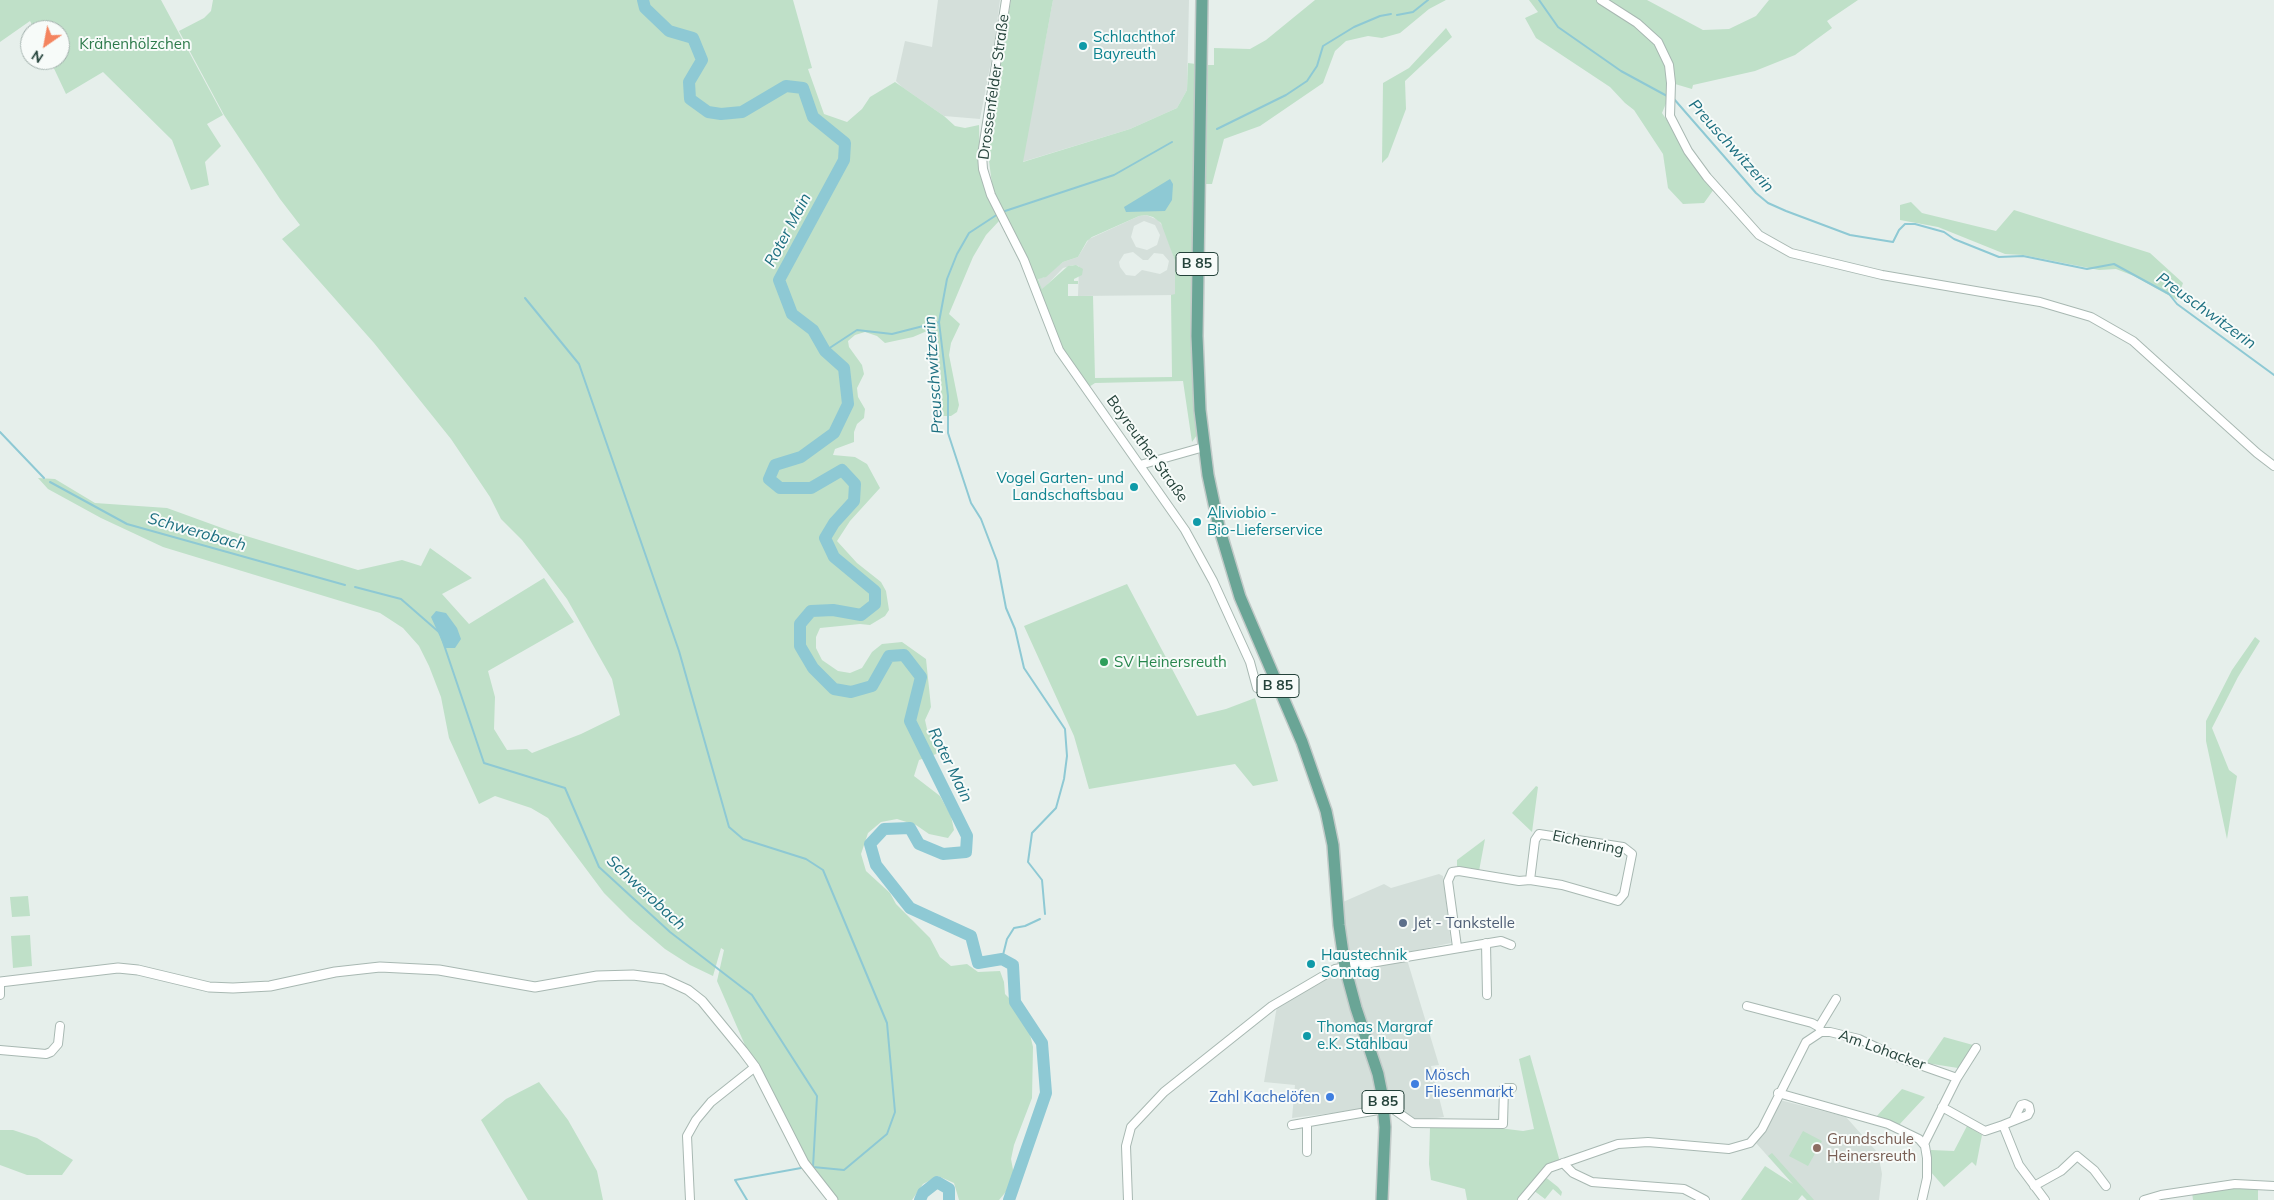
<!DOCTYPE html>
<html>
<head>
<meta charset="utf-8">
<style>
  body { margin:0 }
  #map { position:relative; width:2274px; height:1200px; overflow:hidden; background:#e6efeb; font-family:Mulish,sans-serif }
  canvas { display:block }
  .north { position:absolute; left:20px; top:20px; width:50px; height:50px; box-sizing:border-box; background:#f7fbf9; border:1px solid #a3b1ad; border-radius:50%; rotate:213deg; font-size:14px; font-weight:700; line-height:20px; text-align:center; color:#24423a }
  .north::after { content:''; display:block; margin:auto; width:18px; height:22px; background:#f4845f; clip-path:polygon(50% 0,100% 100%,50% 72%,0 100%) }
</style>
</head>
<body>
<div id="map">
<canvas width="2274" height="1200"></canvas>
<div class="north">N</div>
</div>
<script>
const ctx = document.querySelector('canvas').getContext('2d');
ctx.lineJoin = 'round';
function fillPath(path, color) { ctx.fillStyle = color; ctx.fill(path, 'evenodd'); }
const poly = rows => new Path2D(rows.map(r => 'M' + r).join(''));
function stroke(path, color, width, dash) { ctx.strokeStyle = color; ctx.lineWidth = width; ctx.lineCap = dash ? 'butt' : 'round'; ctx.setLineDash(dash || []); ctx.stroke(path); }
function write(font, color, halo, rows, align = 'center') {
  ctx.font = font + ' Mulish,sans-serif'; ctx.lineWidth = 4; ctx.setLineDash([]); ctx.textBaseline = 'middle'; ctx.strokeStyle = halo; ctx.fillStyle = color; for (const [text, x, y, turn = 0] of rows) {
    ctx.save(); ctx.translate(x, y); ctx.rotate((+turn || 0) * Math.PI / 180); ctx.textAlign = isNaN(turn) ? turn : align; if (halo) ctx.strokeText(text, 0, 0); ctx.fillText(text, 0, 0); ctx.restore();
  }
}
fillPath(poly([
  [938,0,1000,0,994,46,980,119,944,116,902,87,896,81,905,41,932,47],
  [1053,0,1189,0,1187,90,1177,108,1130,129,1022,162],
  [1146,215,1158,220,1164,228,1175,261,1175,295,1078,296,1079,266,1073,265,1063,268,1042,290,1038,278,1043,278,1063,262,1078,257,1089,239,1139,216],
  [1144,221,1155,225,1160,235,1157,245,1147,250,1136,247,1131,237,1134,226],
  [1133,252,1143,260,1148,260,1154,253,1163,254,1169,261,1167,270,1160,274,1142,270,1135,276,1126,275,1120,267,1119,262,1124,254],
  [1439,874,1443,876,1451,943,1405,953,1439,1065,1431,1066,1444,1117,1414,1121,1389,1106,1292,1118,1295,1085,1264,1082,1277,1006,1349,962,1343,902,1384,884,1391,888],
  [1780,1100,1846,1117,1878,1153,1882,1174,1879,1200,1807,1200,1756,1143]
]), '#d4dfda');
fillPath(poly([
  [0,0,161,0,223,115,207,124,221,146,205,162,209,185,191,190,172,140,103,72,66,94,50,60,60,60,60,30,35,30,30,21,0,42],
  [213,0,793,0,812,68,808,69,824,114,847,122,862,109,870,97,895,82,944,116,955,126,965,128,979,125,980,171,985,191,1000,220,986,235,973,257,949,314,960,324,951,343,949,355,959,405,957,412,951,416,943,416,940,406,941,375,927,331,913,337,885,343,877,336,865,332,855,335,848,341,849,347,862,365,864,374,857,388,858,397,865,409,864,418,857,424,854,432,854,442,835,449,833,455,855,457,867,464,880,488,850,521,837,541,857,563,881,582,886,591,889,610,885,616,870,625,860,624,820,628,816,637,816,648,822,660,838,671,850,673,862,668,872,652,882,644,902,642,926,659,931,707,925,720,927,729,935,740,939,753,919,760,914,776,940,796,951,816,954,830,948,838,929,834,916,825,897,819,881,822,868,833,861,854,866,871,890,893,896,904,930,938,940,957,951,966,967,964,978,972,1000,971,1004,982,1005,994,1015,1004,1029,1030,1033,1047,1032,1098,1014,1145,1011,1159,1014,1175,1010,1187,999,1200,959,1200,954,1183,938,1176,923,1184,912,1200,837,1200,816,1176,748,1052,717,981,724,950,721,948,713,976,690,965,665,949,630,919,604,893,548,818,531,808,495,796,479,804,449,738,441,697,429,666,419,646,403,628,380,613,163,547,101,518,48,489,38,478,55,479,95,503,167,508,233,532,358,570,402,560,421,566,430,548,472,578,442,594,469,624,544,578,574,622,488,671,495,697,494,729,507,750,527,749,532,753,581,734,620,715,612,679,567,599,522,540,501,519,490,497,451,439,374,343,282,239,300,225,280,199,224,115,179,31,204,18,211,11],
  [1011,0,1053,0,1023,162,1130,129,1177,108,1187,90,1188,63,1196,64,1193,372,1197,435,1192,442,1183,381,1095,383,1089,387,1065,353,1033,275,996,197,992,184,989,161,991,121],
  [1146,215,1153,217,1161,223,1175,261,1175,294,1171,295,1172,377,1095,378,1093,296,1068,296,1068,284,1078,284,1078,281,1074,281,1074,279,1082,275,1083,269,1076,265,1068,266,1042,289,1038,279,1046,277,1063,262,1078,257,1087,241,1092,237,1139,216],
  [1315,0,1446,0,1429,9,1400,33,1382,38,1368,36,1346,41,1335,51,1323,83,1260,126,1224,139,1212,184,1203,184,1206,65,1214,65,1214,48,1250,49,1266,40],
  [1529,0,1597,0,1637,26,1655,45,1666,66,1668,81,1667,101,1662,113,1714,189,1704,203,1683,204,1668,188,1663,154,1634,110,1625,103,1610,87,1536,38,1525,18,1538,12],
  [1608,0,1647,0,1703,30,1729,29,1756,16,1769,0,1858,0,1827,21,1832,28,1795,55,1755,71,1693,85,1692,89,1675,84,1673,65,1661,39,1641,21],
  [1446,28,1452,37,1405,81,1406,109,1388,157,1382,163,1383,83,1409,68],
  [1911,202,1922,213,1996,231,2014,210,2150,253,2183,283,2177,300,2134,276,2116,269,2099,270,2023,255,2005,254,1938,227,1900,220,1900,205],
  [1127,584,1197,716,1226,709,1255,698,1278,781,1253,786,1235,764,1089,789,1074,736,1024,626],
  [2255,637,2260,641,2238,677,2212,728,2229,770,2237,776,2227,839,2206,741,2206,721,2232,670],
  [1536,786,1538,787,1532,832,1512,813],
  [1485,839,1479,871,1457,866,1457,860],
  [28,896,30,916,12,917,10,897],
  [30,935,32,966,13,968,11,936],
  [1944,1037,1973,1045,1962,1065,1958,1068,1926,1063],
  [1530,1055,1560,1162,1521,1200,1467,1200,1465,1189,1431,1180,1429,1164,1430,1127,1435,1125,1491,1127,1523,1131,1534,1129,1519,1059],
  [539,1082,568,1120,597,1171,603,1200,528,1200,481,1120,506,1099],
  [1902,1089,1925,1097,1898,1126,1875,1118],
  [1967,1126,1982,1135,1976,1166,1972,1162,1944,1187,1930,1171,1931,1150,1954,1151],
  [0,1130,13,1130,37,1138,73,1160,62,1175,27,1175,0,1165],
  [1803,1131,1822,1141,1808,1166,1789,1156],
  [1772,1153,1814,1200,1807,1200,1802,1195,1798,1200,1741,1200,1765,1166,1793,1184,1768,1156],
  [1544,1176,1558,1187,1562,1192,1561,1196,1553,1189,1545,1199,1533,1190],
  [2258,1187,2258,1200,2193,1200,2192,1192]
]), '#bfe0c8');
fillPath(poly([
  [1170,179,1173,184,1172,200,1165,211,1126,212,1124,207],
  [436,611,446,613,457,628,461,639,455,648,445,648,431,617]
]), '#8ec9d4');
stroke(poly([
  [1539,0,1558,27,1621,71,1667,96],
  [1397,15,1413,12,1428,0],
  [1674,99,1756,193,1768,203,1786,211,1850,235,1893,242,1899,230,1905,224,1915,224,1944,232,1954,239,1999,257,2023,256,2087,269,2114,264,2169,294,2177,304,2274,375],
  [1217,129,1286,95,1307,81,1317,66,1323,46,1354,27,1380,16,1391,14],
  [1002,212,1114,175,1172,142],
  [998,214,969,233,957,254,947,279,939,322,948,396,948,433,971,503,981,519,997,561,1006,608,1015,629,1024,668,1065,729,1067,756,1064,779,1056,808,1032,833,1028,862,1042,880,1045,914],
  [825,351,857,330,892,334,939,322],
  [0,432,44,478],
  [50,482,127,524,345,585],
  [355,587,401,599,440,633,484,763,565,788,599,867,670,932,752,995,817,1096,813,1167,844,1170,887,1134,895,1112,887,1023,823,870,806,859,743,839,729,827,679,651,579,364,525,298],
  [1002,959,1007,939,1014,928,1025,926,1040,919],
  [747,1200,735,1180,801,1168]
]), '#8ec9d4', 2);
stroke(poly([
  [643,0,645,8,669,31,693,38,702,60,689,82,690,99,708,112,721,114,742,112,786,86,803,88,813,117,845,143,844,160,779,280,792,314,813,330,825,351,844,368,848,404,834,433,801,457,775,465,769,479,780,488,811,488,842,470,855,484,854,501,834,523,825,538,834,557,875,591,875,604,861,615,833,610,811,611,800,624,800,646,813,668,834,689,851,692,872,686,889,656,904,655,921,677,910,721,967,836,966,852,943,854,919,844,910,828,884,829,870,844,876,865,910,908,971,936,978,963,1002,959,1013,965,1015,1002,1042,1043,1046,1093,1009,1200],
  [920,1200,923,1193,937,1182,949,1189,949,1200]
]), '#8ec9d4', 12);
const minor = poly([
  [1006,0,982,155,983,169,991,195,1024,260,1059,350,1185,530,1213,581,1250,662,1257,688],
  [1601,0,1637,23,1658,42,1669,65,1671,83,1670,116,1688,151,1707,177,1759,235,1791,253,1882,275,2040,302,2091,317,2133,341,2257,453,2274,466],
  [1140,465,1204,447],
  [1486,943,1487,995],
  [1457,947,1448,881,1452,872,1459,871,1519,881,1530,880,1562,885,1618,901,1624,894,1632,854,1623,847,1539,834,1535,840,1530,880],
  [1347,966,1362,960,1372,961],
  [0,995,0,982],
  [1747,1006,1812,1023,1819,1027,1821,1032],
  [1819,1027,1836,999],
  [0,1050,46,1054,51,1052,58,1044,60,1026],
  [1778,1093,1888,1124,1919,1139,1925,1146,1927,1158,1927,1178,1922,1200],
  [1942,1107,1985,1131,2003,1125,2019,1165,2045,1200],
  [1307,1123,1307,1152],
  [1292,1125,1384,1109,1393,1109,1413,1123,1503,1124,1504,1088,1512,1088],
  [2003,1125,2028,1115,2030,1111,2029,1106,2025,1104,2021,1105,2014,1119],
  [1924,1144,1957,1078,1976,1048],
  [1563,1163,1573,1173,1592,1182,1684,1189,1705,1200],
  [2034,1186,2061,1171,2077,1156,2094,1170,2106,1186],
  [690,1200,687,1136,696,1120,711,1102,755,1067],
  [1128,1200,1126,1146,1131,1127,1164,1092,1272,1006,1335,969,1501,941,1511,945],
  [1522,1200,1549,1168,1618,1144,1648,1142,1729,1149,1750,1143,1762,1129,1806,1042,1821,1032,1830,1032,1859,1039,1897,1057,1957,1078],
  [2144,1200,2161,1195,2235,1184,2274,1186]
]);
const tertiary = poly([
  [0,982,118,968,138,970,209,987,233,988,270,986,335,972,380,967,439,970,535,987,597,976,633,975,664,979,688,990,702,1001,743,1051,755,1067,804,1163,833,1200]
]);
const primary = poly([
  [1202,0,1197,336,1200,410,1208,475,1219,527,1240,597,1302,742,1326,811,1333,845,1339,925,1345,967,1356,1008,1378,1074,1382,1094,1385,1127,1382,1200]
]);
stroke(minor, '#a8b8b2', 10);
stroke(tertiary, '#a8b8b2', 11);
stroke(primary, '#c2cac8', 14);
stroke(minor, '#fff', 8);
stroke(tertiary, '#fff', 9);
stroke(primary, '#6aa596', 11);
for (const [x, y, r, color] of [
  [1083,46,5,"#0f9aa8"],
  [1134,487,5,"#0f9aa8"],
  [1197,522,5,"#0f9aa8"],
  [1104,662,5,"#2e9e5b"],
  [1403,923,5,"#5c6f8a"],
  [1311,964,5,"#0f9aa8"],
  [1307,1036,5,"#0f9aa8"],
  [1415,1084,5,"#3f7fe0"],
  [1330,1097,5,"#3f7fe0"],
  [1817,1148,5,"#8d6e63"]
]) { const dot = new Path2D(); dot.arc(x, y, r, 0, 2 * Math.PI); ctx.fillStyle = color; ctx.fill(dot); stroke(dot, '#f7fbf9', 2); }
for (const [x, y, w] of [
  [1197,264,42],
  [1278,686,42],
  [1383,1102,42]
]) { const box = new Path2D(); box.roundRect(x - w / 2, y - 11.5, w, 23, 4); ctx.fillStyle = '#f7fbf9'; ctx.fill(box); stroke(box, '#24423a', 1); }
write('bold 14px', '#24423a', null, [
  ["B 85",1197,264],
  ["B 85",1278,686],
  ["B 85",1383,1102]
]);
write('15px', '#0d838f', '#f7fbf9', [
  ["Schlachthof",1093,37],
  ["Bayreuth",1093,54],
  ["Vogel Garten- und",1124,478,"right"],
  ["Landschaftsbau",1124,495,"right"],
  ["Aliviobio -",1207,513],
  ["Bio-Lieferservice",1207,530],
  ["Haustechnik",1321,955],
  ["Sonntag",1321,972],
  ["Thomas Margraf",1317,1027],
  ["e.K. Stahlbau",1317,1044]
], 'left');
write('15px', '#2d7a4b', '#f7fbf9', [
  ["Krähenhölzchen",135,44]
]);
write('15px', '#24423a', '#f7fbf9', [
  ["Drossenfelder Straße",994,87,-82],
  ["Bayreuther Straße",1147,449,54],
  ["Eichenring",1588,843,12],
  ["Am Lohacker",1882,1050,20]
]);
write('15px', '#27864d', '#f7fbf9', [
  ["SV Heinersreuth",1114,662]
], 'left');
write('15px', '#4e5e75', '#f7fbf9', [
  ["Jet - Tankstelle",1413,923]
], 'left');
write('15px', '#366cbe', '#f7fbf9', [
  ["Mösch",1425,1075],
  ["Fliesenmarkt",1425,1092],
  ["Zahl Kachelöfen",1320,1097,"right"]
], 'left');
write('15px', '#785e54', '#f7fbf9', [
  ["Grundschule",1827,1139],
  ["Heinersreuth",1827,1156]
], 'left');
write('italic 16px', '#1c6f80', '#f7fbf9', [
  ["Preuschwitzerin",1731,146,48],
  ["Roter Main",788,230,-62],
  ["Preuschwitzerin",2206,311,36],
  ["Preuschwitzerin",934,375,-94],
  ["Schwerobach",197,532,16],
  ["Roter Main",950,765,64],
  ["Schwerobach",646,893,43]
]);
</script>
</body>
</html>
